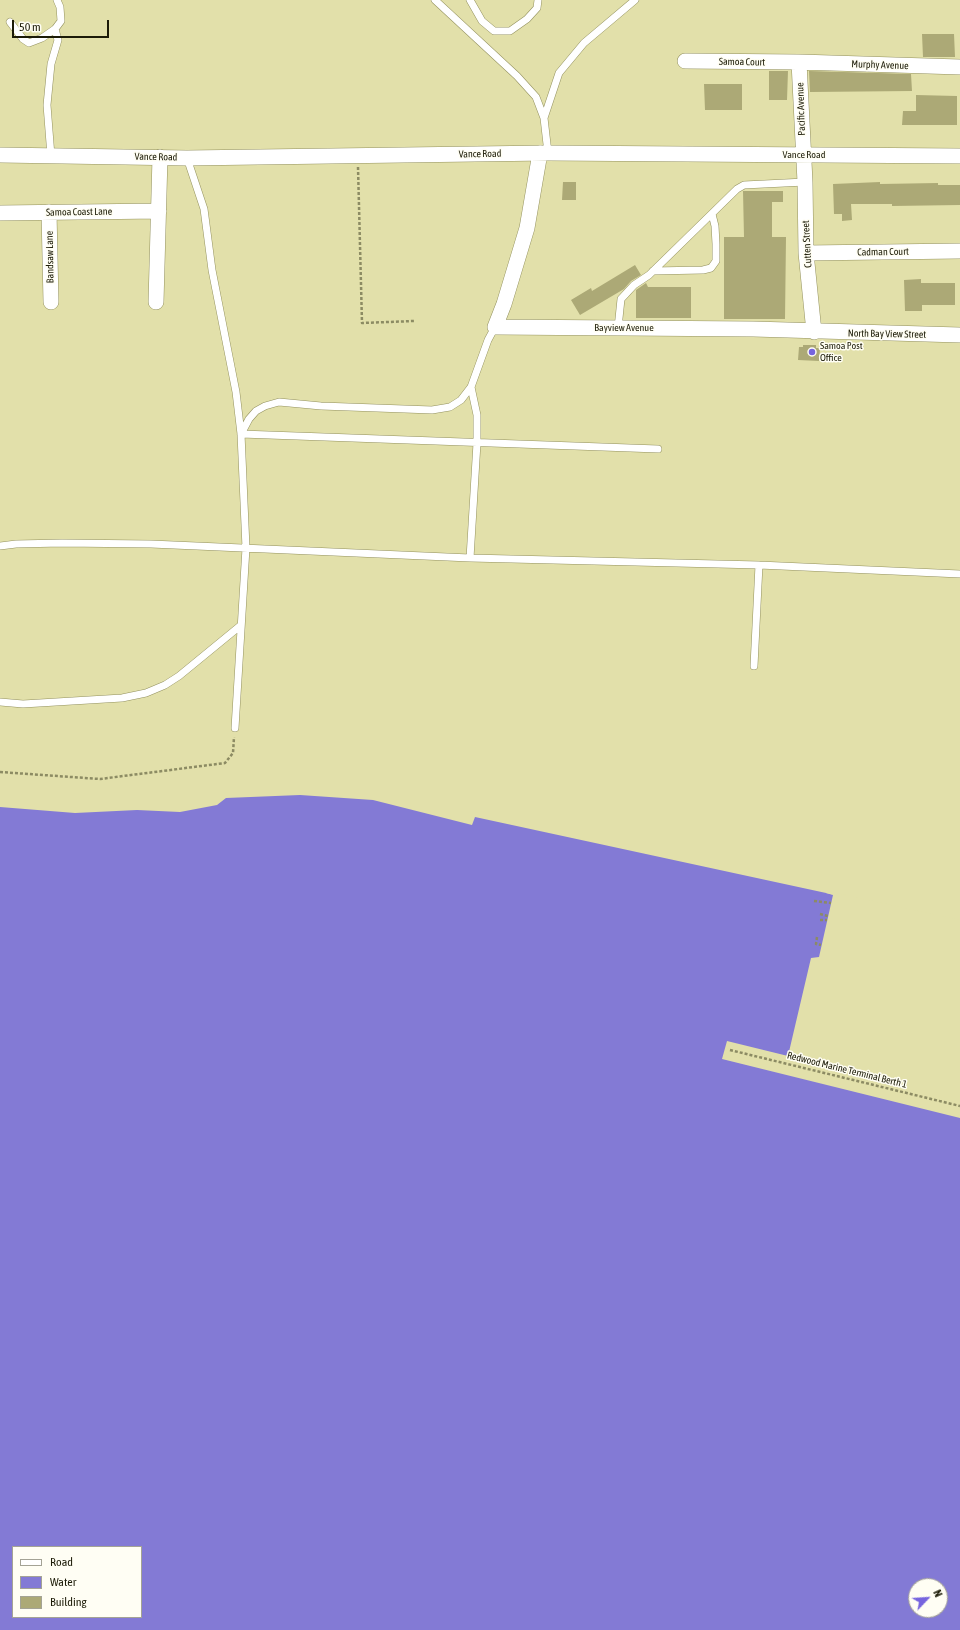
<!DOCTYPE html>
<html>
<head>
<meta charset="utf-8">
<style>
  body { margin:0 }
  #map { position:relative; width:960px; height:1630px; overflow:hidden; background:#e2e0aa; font-family:"Asap Condensed",sans-serif }
  canvas { display:block }
  .legend { position:absolute; left:12px; top:1546px; width:130px; height:72px; box-sizing:border-box; background:#fffef4; border:1px solid #a4a395; margin:0; padding:5px 7px; list-style:none; font-size:12px; color:#1c1b07 }
  .legend li { display:flex; align-items:center; gap:8px; height:20px }
  .legend b { width:20px; border:1px solid #a4a395 }
  .north { position:absolute; left:908px; top:1578px; width:40px; height:40px; box-sizing:border-box; background:#fffef4; border:1px solid #a4a395; border-radius:50%; rotate:65deg; font-size:11px; font-weight:700; line-height:16px; text-align:center; color:#1c1b07 }
  .north::after { content:''; display:block; margin:auto; width:14px; height:18px; background:#7664de; clip-path:polygon(50% 0,100% 100%,50% 72%,0 100%) }
  .scale { position:absolute; left:12px; top:20px; width:97px; height:18px; box-sizing:border-box; border:2px solid #1c1b07; border-top:0; padding-left:5px; font-size:12px; line-height:14px; white-space:nowrap; color:#1c1b07; -webkit-text-stroke:3px #fffef4; paint-order:stroke }
</style>
</head>
<body>
<div id="map">
<canvas width="960" height="1630"></canvas>
<ul class="legend">
<li><b style="height:5px;background:#fff"></b>Road</li>
<li><b style="height:11px;background:#837ad5"></b>Water</li>
<li><b style="height:11px;background:#aca976"></b>Building</li>
</ul>
<div class="north">N</div>
<div class="scale">50 m</div>
</div>
<script>
const ctx = document.querySelector('canvas').getContext('2d');
ctx.lineJoin = 'round';
function fillPath(path, color) { ctx.fillStyle = color; ctx.fill(path, 'evenodd'); }
const poly = rows => new Path2D(rows.map(r => 'M' + r).join(''));
function stroke(path, color, width, dash) { ctx.strokeStyle = color; ctx.lineWidth = width; ctx.lineCap = dash ? 'butt' : 'round'; ctx.setLineDash(dash || []); ctx.stroke(path); }
function write(font, color, halo, rows, align = 'center') {
  ctx.font = font + ' "Asap Condensed",sans-serif'; ctx.lineWidth = 3; ctx.setLineDash([]); ctx.textBaseline = 'middle'; ctx.strokeStyle = halo; ctx.fillStyle = color; for (const [text, x, y, turn = 0] of rows) {
    ctx.save(); ctx.translate(x, y); ctx.rotate((+turn || 0) * Math.PI / 180); ctx.textAlign = isNaN(turn) ? turn : align; if (halo) ctx.strokeText(text, 0, 0); ctx.fillText(text, 0, 0); ctx.restore();
  }
}
fillPath(poly([
  [300,795,373,800,472,825,475,817,960,922,960,1630,0,1630,0,807,75,813,137,810,180,812,217,805,226,798],
  [13,1547,141,1547,141,1617,13,1617],
  [916,1586,940,1586,940,1610,916,1610]
]), '#837ad5');
fillPath(poly([
  [827,891,960,920,960,1118,722,1059,727,1041,788,1056,811,958,819,957,833,895,826,893]
]), '#e2e0aa');
fillPath(poly([
  [922,34,954,34,955,57,923,57],
  [769,71,788,71,787,100,769,100],
  [809,71,911,74,912,91,810,92],
  [704,84,742,84,742,110,705,110],
  [916,95,957,96,957,125,902,125,903,111,916,111],
  [563,182,576,182,576,200,562,200],
  [880,182,880,184,938,183,938,185,960,185,960,205,892,206,892,204,851,204,852,220,842,221,842,214,834,214,833,184],
  [743,191,783,191,783,202,772,202,772,237,786,237,785,319,724,319,724,237,744,237],
  [635,265,641,275,631,281,624,289,580,315,571,300,591,288,592,291],
  [921,279,921,283,955,283,955,305,922,305,922,311,905,311,904,280],
  [646,283,648,287,691,287,691,318,636,318,636,290],
  [803,345,816,345,816,348,820,348,819,361,798,360,799,347,803,347]
]), '#aca976');
const service = poly([
  [435,0,517,76,536,97,544,118,548,153],
  [470,0,482,21,494,31,510,31,527,19,537,8,538,0],
  [10,22,23,39,29,43,42,38,55,29,61,21,60,7,57,0],
  [544,118,559,73,584,43,635,0],
  [51,156,47,105,51,64,58,40,55,29],
  [187,158,204,209,212,270,236,392,241,434,246,548,235,728],
  [653,271,703,270,711,268,716,261,716,244,715,226,712,214],
  [495,327,488,340,471,387,461,400,450,407,432,410,321,406,279,402,265,406,256,411,249,419,241,434,658,449],
  [618,328,621,299,634,285,649,275,737,189,744,185,805,182],
  [0,546,16,544,62,543,151,544,470,558,759,565,960,574],
  [470,558,477,443,477,415,471,387],
  [754,666,759,565],
  [0,702,23,704,122,698,146,693,165,685,179,676,240,626]
]);
const minor = poly([
  [685,61,799,62,960,67],
  [799,62,805,182,806,253,814,332],
  [540,153,527,228,504,304,495,327,753,329,960,335],
  [0,155,187,158,548,153,960,156],
  [49,212,51,302],
  [0,213,159,211],
  [806,253,960,251],
  [156,302,160,157]
]);
stroke(service, '#93915e', 8);
stroke(minor, '#93915e', 16);
stroke(poly([
  [358,167,362,323,414,321],
  [0,772,100,779,225,763,233,753,234,737],
  [814,901,831,903],
  [820,914,828,916],
  [820,920,827,920],
  [817,937,816,944,821,945],
  [730,1050,960,1106]
]), '#8c8b63', 2.5, [3, 2]);
stroke(service, '#fff', 7);
stroke(minor, '#fff', 15);
for (const [x, y, r, color] of [
  [812,352,4,"#7664de"]
]) { const dot = new Path2D(); dot.arc(x, y, r, 0, 2 * Math.PI); ctx.fillStyle = color; ctx.fill(dot); stroke(dot, '#fffef4', 1.5); }
write('10px', '#1c1b07', '#fffef4', [
  ["Samoa Court",742,62,1],
  ["Murphy Avenue",880,65,2],
  ["Pacific Avenue",801,109,-92],
  ["Vance Road",480,154,-1],
  ["Vance Road",804,155],
  ["Vance Road",156,157,1],
  ["Samoa Coast Lane",79,212,-1],
  ["Cutten Street",807,244,-93],
  ["Cadman Court",883,252,-1],
  ["Bandsaw Lane",50,257,-91],
  ["Bayview Avenue",624,328],
  ["North Bay View Street",887,334,1],
  ["Redwood Marine Terminal Berth 1",847,1070,14]
]);
write('10px', '#1c1b07', '#fffef4', [
  ["Samoa Post",820,346],
  ["Office",820,358]
], 'left');
</script>
</body>
</html>
